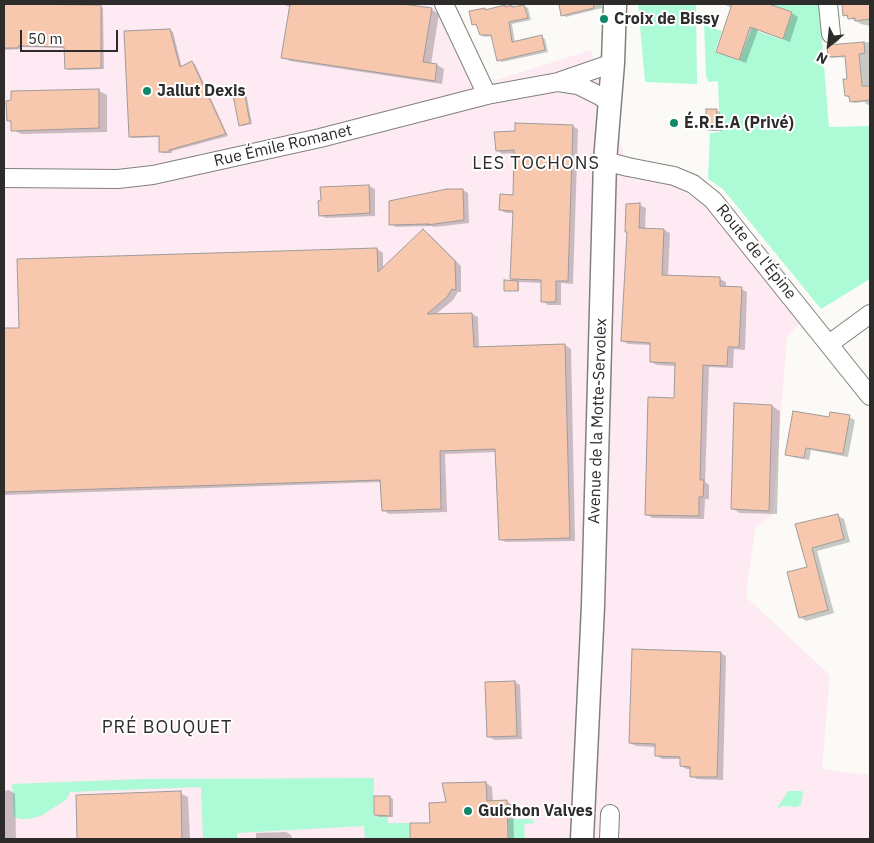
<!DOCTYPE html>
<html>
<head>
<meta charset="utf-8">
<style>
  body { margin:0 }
  #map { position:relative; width:874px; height:843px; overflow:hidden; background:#fbfaf6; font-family:"IBM Plex Sans",sans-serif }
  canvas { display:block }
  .frame { position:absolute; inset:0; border:5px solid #2d2c2b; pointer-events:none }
  .north { position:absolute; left:804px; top:20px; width:50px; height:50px; -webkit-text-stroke:4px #fff; paint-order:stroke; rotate:208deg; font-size:14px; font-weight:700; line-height:20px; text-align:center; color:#2d2c2b }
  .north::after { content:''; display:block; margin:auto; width:18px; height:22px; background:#2d2c2b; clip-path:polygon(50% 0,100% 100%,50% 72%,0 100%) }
  .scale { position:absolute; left:20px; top:30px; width:98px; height:22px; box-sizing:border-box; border:2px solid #2d2c2b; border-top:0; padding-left:6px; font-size:15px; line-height:18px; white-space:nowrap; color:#2d2c2b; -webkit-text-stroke:4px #fff; paint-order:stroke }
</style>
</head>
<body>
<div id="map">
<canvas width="874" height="843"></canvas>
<div class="frame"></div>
<div class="north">N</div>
<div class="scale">50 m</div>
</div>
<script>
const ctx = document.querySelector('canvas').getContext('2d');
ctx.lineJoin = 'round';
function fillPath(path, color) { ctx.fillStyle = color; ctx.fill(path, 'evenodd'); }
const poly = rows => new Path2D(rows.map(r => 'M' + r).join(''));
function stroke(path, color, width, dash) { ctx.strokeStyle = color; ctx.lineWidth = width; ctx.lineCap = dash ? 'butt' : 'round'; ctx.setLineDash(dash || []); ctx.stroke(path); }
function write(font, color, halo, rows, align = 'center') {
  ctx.font = font + ' "IBM Plex Sans",sans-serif'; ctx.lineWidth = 4; ctx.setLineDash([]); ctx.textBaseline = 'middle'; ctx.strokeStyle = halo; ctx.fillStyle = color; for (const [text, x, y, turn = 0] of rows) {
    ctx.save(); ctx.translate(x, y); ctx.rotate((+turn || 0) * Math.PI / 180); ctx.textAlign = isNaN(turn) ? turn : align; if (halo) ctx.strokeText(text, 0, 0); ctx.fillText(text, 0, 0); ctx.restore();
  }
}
fillPath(poly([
  [4,4,447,4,487,83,591,50,632,179,671,185,699,200,725,227,760,274,800,323,787,337,773,514,755,529,746,597,830,675,822,769,870,775,870,839,4,839]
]), '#feeaf2');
fillPath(poly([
  [638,4,696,4,697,84,645,82],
  [771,4,819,4,829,127,870,126,870,279,821,309,723,189,708,179,710,133,720,132,718,81,709,82,706,76,704,25,722,31,715,51,739,61,755,20,761,22,757,31,783,40,793,12],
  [374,778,373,816,388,817,388,823,409,823,409,839,365,839,364,826,237,833,237,839,203,839,201,787,70,792,67,799,41,816,29,819,20,819,14,817,12,784,141,779],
  [788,791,801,791,803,792,801,805,796,807,784,806,777,808],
  [508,819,531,819,535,823,524,824,525,839,509,839]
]), '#adfad6');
fillPath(poly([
  [4,4,67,4,72,6,100,6,103,8,104,69,69,70,66,68,65,48,20,47,21,49,4,50],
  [283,4,393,4,431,9,439,14,431,64,437,65,444,69,442,84,290,61,283,57,291,7,287,6],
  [560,4,601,4,602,8,566,17,562,15],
  [723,4,767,4,792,13,798,17,790,42,758,30,746,63,724,55,717,51,732,8],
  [844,4,870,4,870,26,861,24,845,15],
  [524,6,528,8,531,20,512,24,515,43,542,37,545,39,548,52,502,62,498,60,493,36,484,37,481,34,477,26,473,24,485,9,487,11,505,7,514,8],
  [170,30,173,32,182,68,192,63,195,64,228,136,172,151,172,153,163,153,160,151,160,137,133,138,130,137],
  [870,42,870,105,868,105,865,103,865,102,854,103,846,95,848,80,847,57,832,58,829,56,828,46],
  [99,91,107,95,107,132,21,134,13,130,12,123,8,120],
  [243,92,246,93,252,124,243,126,240,125],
  [716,110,720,112,720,121,722,123,722,131,713,131,710,129,710,120,707,119],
  [572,126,578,129,573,284,561,283,561,305,548,305,542,301,542,283,519,282,519,291,505,291,518,282,512,279,514,213,506,213,500,210,514,196,516,153,502,154,497,150],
  [369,186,375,189,375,216,326,218,320,215],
  [463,190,468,193,469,223,434,227,431,226,396,227,391,224],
  [627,205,640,205,646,208,645,229,664,230,670,233,668,276,720,279,726,282,726,288,741,289,747,292,745,350,734,349,733,368,709,367,705,482,709,485,709,499,705,499,704,519,652,518,646,514,675,400,676,366,657,365,651,362,651,345,628,344,622,341,628,232],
  [423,231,429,234,461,266,461,292,458,292,453,300,435,315,472,314,478,317,479,348,565,345,571,349,575,541,506,542,500,539,496,452,445,454,447,512,389,514,383,510,382,482,4,495,4,330,20,329,377,249,383,253,383,269],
  [735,405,772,406,780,411,777,514,740,513,732,508],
  [849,417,855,420,848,457,811,450,809,460,792,457,786,454,830,419],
  [838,516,844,519,850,542,817,551,834,613,806,621,800,617,808,568,796,525],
  [720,653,726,656,723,780,697,779,691,776,691,769,687,769,681,766,681,759,662,759,656,755,656,747,636,746,630,743],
  [515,682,520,685,522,739,495,740,489,737],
  [486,783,492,787,493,802,507,802,513,805,514,839,412,839,411,825,431,824,447,803,444,785],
  [9,790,15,794,16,839,4,839,4,791],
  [180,793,188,797,190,839,79,839,77,796],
  [390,797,393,799,393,817,379,817,375,815],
  [286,832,291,835,292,839,256,839,256,833]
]), '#0003');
const building = poly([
  [4,4,101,5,101,68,65,69,64,47,18,46,18,48,4,48,4,4],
  [290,4,402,4,432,8,423,62,437,64,435,81,281,58,290,4],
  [559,4,593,4,594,8,561,16,559,4],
  [732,4,769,4,792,12,783,39,750,27,739,60,716,52,732,4],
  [842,4,870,4,870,19,855,21,855,18,848,19,847,15,843,16,842,4],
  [505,5,505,7,512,5,512,7,524,5,528,18,509,22,512,42,542,35,545,50,497,61,491,35,480,35,476,24,472,25,469,11,485,8,485,10,505,5],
  [170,29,180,67,192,61,226,134,169,150,169,152,159,152,159,136,129,137,124,31,170,29],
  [864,42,865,53,859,54,862,86,870,86,870,100,850,102,849,96,845,96,843,79,847,79,845,56,828,57,827,45,864,42],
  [99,89,99,128,11,131,11,121,7,121,6,101,11,100,11,91,99,89],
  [232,90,244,90,250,123,239,126,232,90],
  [706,109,717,109,716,119,714,119,719,120,719,130,708,130,709,119,706,119,706,109],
  [515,123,573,125,568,281,556,281,556,302,541,302,541,280,510,279,513,211,499,210,500,194,513,195,514,150,496,151,494,132,515,131,515,123],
  [369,185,370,213,319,216,318,201,321,200,320,187,369,185],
  [447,189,463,189,464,220,427,225,429,224,389,225,389,201,447,189],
  [640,203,639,228,664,229,662,275,720,277,720,286,742,287,739,347,728,347,727,366,703,365,700,480,704,480,703,497,699,497,699,516,645,515,648,397,674,398,675,363,650,362,650,343,621,341,627,232,625,232,626,204,640,203],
  [423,229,455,261,456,290,452,289,447,297,427,314,472,313,474,347,565,344,570,538,499,540,495,449,440,451,441,509,382,511,380,480,4,492,4,328,19,328,17,259,377,248,378,272,423,229],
  [504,280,518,281,518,291,504,291,504,280],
  [734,403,772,405,769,511,731,509,734,403],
  [793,411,829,417,830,412,850,415,843,454,806,448,804,458,785,455,793,411],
  [838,514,844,539,812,548,828,610,799,618,787,572,807,567,795,524,838,514],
  [632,649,721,652,717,777,690,777,690,767,680,766,680,757,655,756,655,744,629,743,632,649],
  [515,681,517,736,487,737,485,682,515,681],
  [486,782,487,801,507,800,508,839,410,839,410,823,430,823,429,803,446,802,442,783,486,782],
  [181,791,182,839,77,839,76,795,181,791],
  [374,796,390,796,390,816,374,815,374,796]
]);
fillPath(building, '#f7c8ae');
stroke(building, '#a09c9a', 1);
const minor = poly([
  [444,4,487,95],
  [828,4,831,34],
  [558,82,578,85,600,96,610,103],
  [605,161,628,167,674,176,693,184,713,200,870,396],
  [4,178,118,179,153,175,320,138,487,95,558,82,613,63],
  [829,344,870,314],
  [609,839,610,814]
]);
const major = poly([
  [582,839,593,606,605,161,613,63,615,4]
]);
stroke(minor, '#81807d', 20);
stroke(major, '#81807d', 25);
stroke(minor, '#fff', 18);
stroke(major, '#fff', 22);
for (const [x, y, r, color] of [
  [604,19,5,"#0f886a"],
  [147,91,5,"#0f886a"],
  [674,123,5,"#0f886a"],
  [468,811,5,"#0f886a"]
]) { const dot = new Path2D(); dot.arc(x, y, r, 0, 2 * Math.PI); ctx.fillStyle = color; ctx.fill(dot); stroke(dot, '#fff', 2); }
write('bold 16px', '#2d2c2b', '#fff', [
  ["Croix de Bissy",614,19],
  ["Jallut Dexis",157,91],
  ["É.R.E.A (Privé)",684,123],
  ["Guichon Valves",478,811]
], 'left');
write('16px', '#2d2c2b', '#fff', [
  ["Rue Émile Romanet",283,146,-13],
  ["Route de l'Épine",756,252,51],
  ["Avenue de la Motte-Servolex",598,421,-88]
]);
ctx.letterSpacing = '1px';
write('18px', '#2d2c2b', '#fff', [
  ["LES TOCHONS",536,164],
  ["PRÉ BOUQUET",167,728]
]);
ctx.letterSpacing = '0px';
</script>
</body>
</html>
